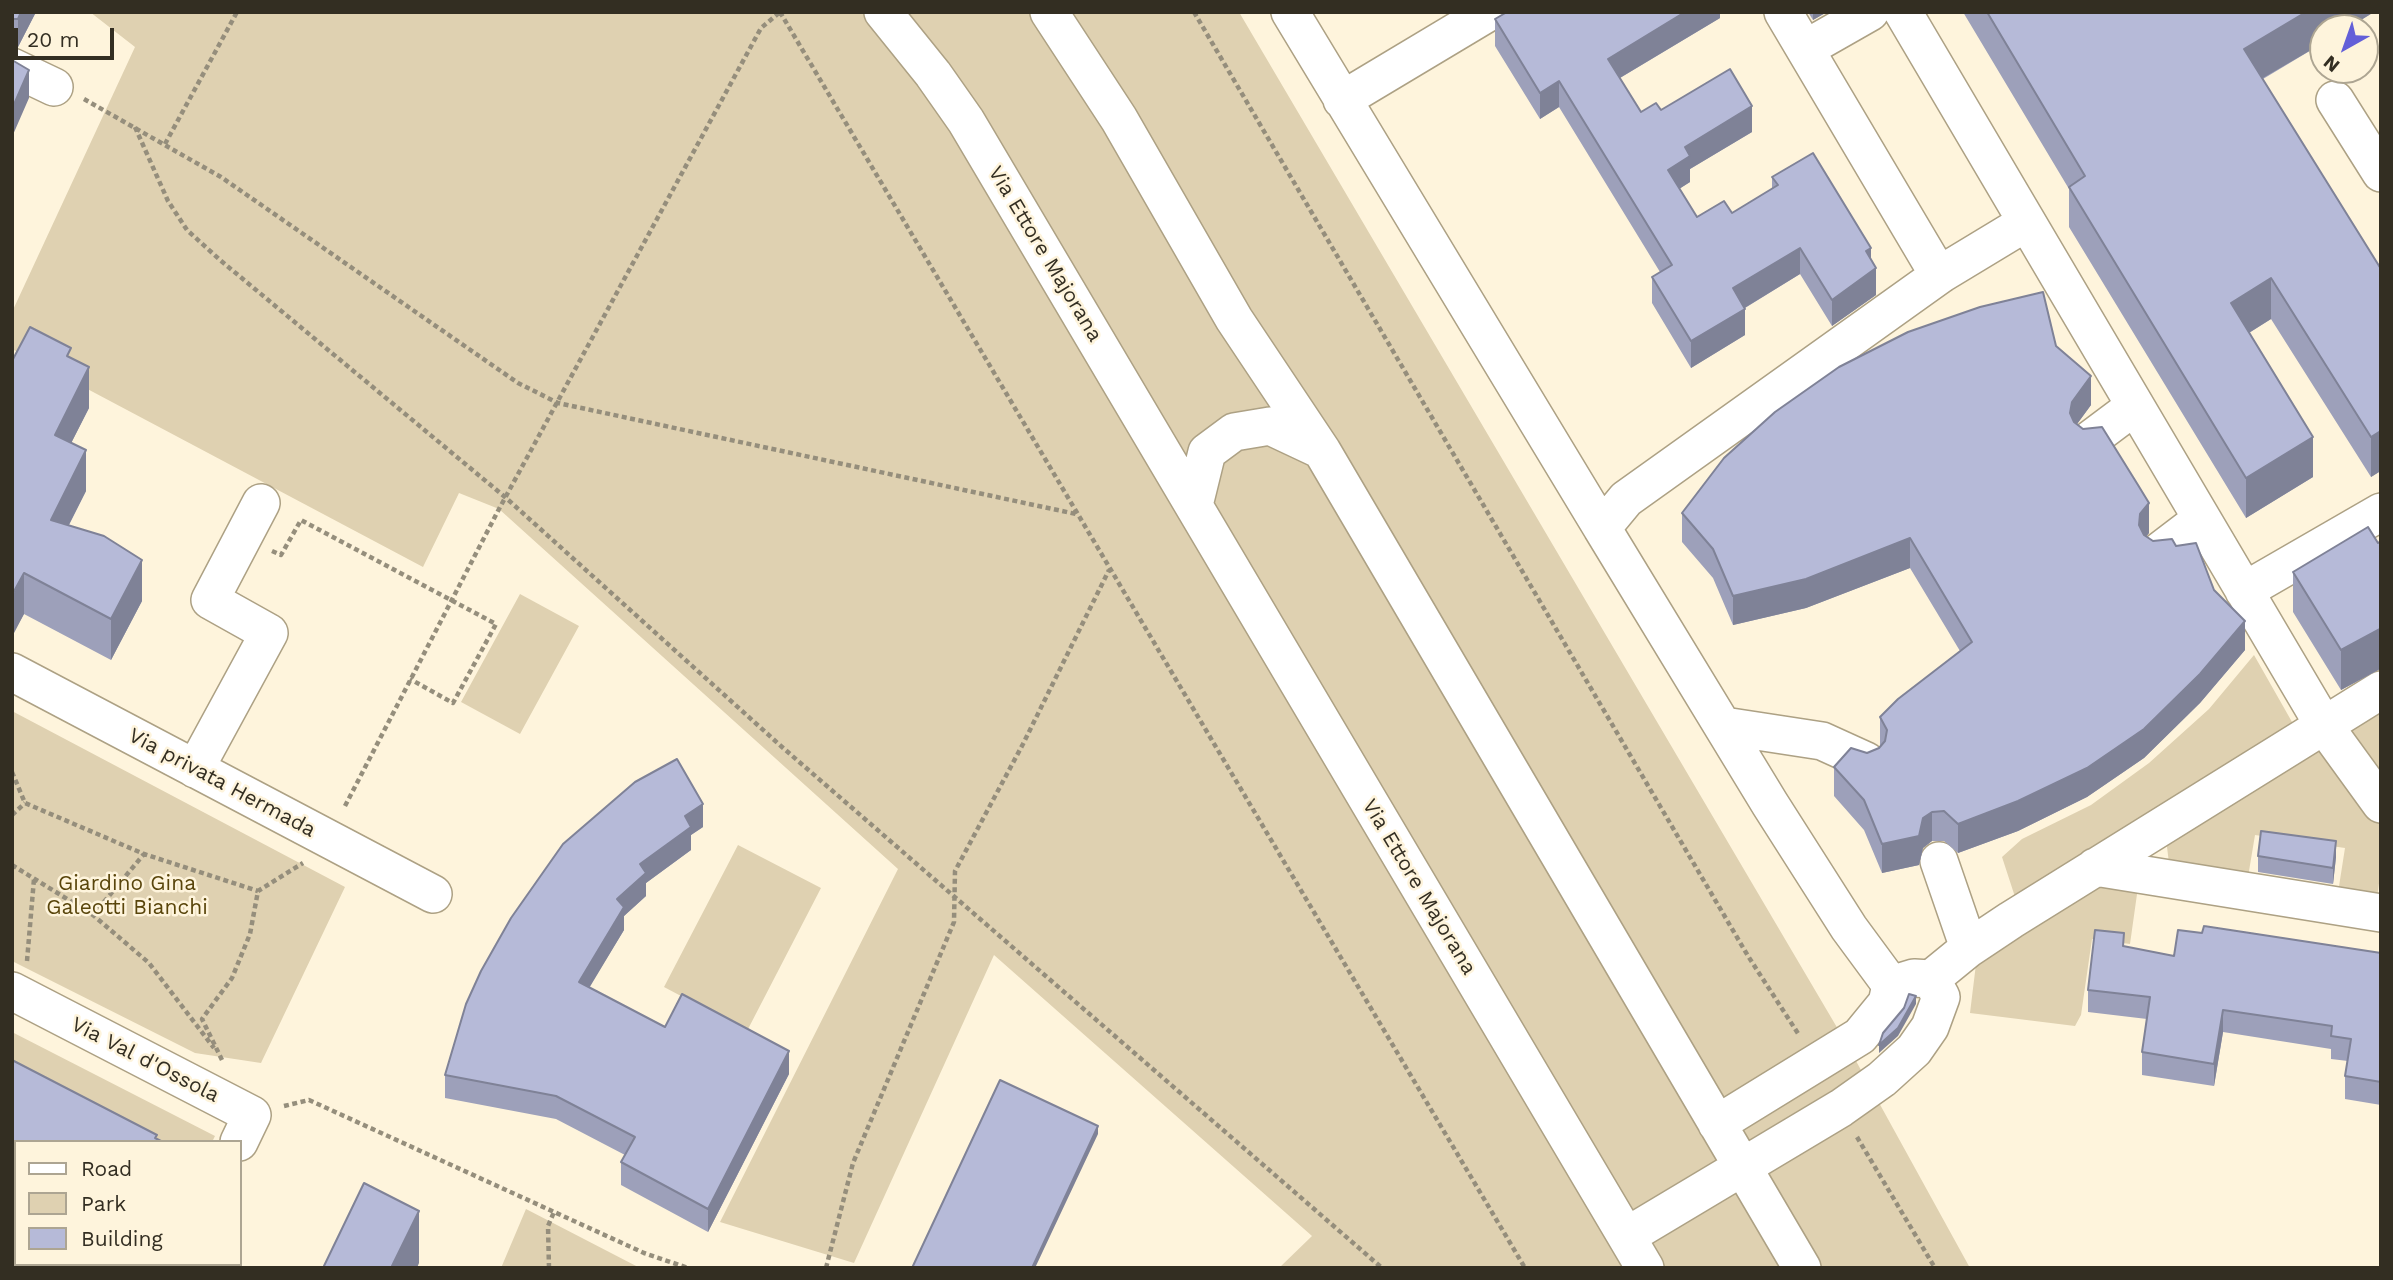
<!DOCTYPE html>
<html>
<head>
<meta charset="utf-8">
<style>
  body { margin:0 }
  #map { position:relative; width:2393px; height:1280px; overflow:hidden; background:#fef4dc; font-family:"Work Sans",sans-serif }
  canvas { display:block }
  .frame { position:absolute; inset:0; border:14px solid #332e22; pointer-events:none }
  .legend { position:absolute; left:14px; top:1140px; width:228px; height:126px; box-sizing:border-box; background:#fef4dc; border:2px solid #ada592; margin:0; padding:9px 12px; list-style:none; font-size:21px; color:#332e22 }
  .legend li { display:flex; align-items:center; gap:14px; height:35px }
  .legend b { width:35px; border:2px solid #ada592 }
  .north { position:absolute; left:2309px; top:14px; width:70px; height:70px; box-sizing:border-box; background:#fef4dc; border:2px solid #ada592; border-radius:50%; rotate:220deg; font-size:19px; font-weight:700; line-height:28px; text-align:center; color:#332e22 }
  .north::after { content:''; display:block; margin:auto; width:24px; height:32px; background:#635fd8; clip-path:polygon(50% 0,100% 100%,50% 72%,0 100%) }
  .scale { position:absolute; left:14px; top:28px; width:100px; height:32px; box-sizing:border-box; border:4px solid #332e22; border-top:0; padding-left:9px; font-size:21px; line-height:24px; white-space:nowrap; color:#332e22; -webkit-text-stroke:5px #fef4dc; paint-order:stroke }
</style>
</head>
<body>
<div id="map">
<canvas width="2393" height="1280"></canvas>
<div class="frame"></div>
<ul class="legend">
<li><b style="height:9px;background:#fff"></b>Road</li>
<li><b style="height:19px;background:#dfd1b1"></b>Park</li>
<li><b style="height:19px;background:#b6bad8"></b>Building</li>
</ul>
<div class="north">N</div>
<div class="scale">20 m</div>
</div>
<script>
const ctx = document.querySelector('canvas').getContext('2d');
ctx.lineJoin = 'round';
function fillPath(path, color) { ctx.fillStyle = color; ctx.fill(path, 'evenodd'); }
const poly = rows => new Path2D(rows.map(r => 'M' + r).join(''));
function stroke(path, color, width, dash) { ctx.strokeStyle = color; ctx.lineWidth = width; ctx.lineCap = dash ? 'butt' : 'round'; ctx.setLineDash(dash || []); ctx.stroke(path); }
function write(font, color, halo, rows, align = 'center') {
  ctx.font = font + ' "Work Sans",sans-serif'; ctx.lineWidth = 5; ctx.setLineDash([]); ctx.textBaseline = 'middle'; ctx.strokeStyle = halo; ctx.fillStyle = color; for (const [text, x, y, turn = 0] of rows) {
    ctx.save(); ctx.translate(x, y); ctx.rotate((+turn || 0) * Math.PI / 180); ctx.textAlign = isNaN(turn) ? turn : align; if (halo) ctx.strokeText(text, 0, 0); ctx.fillText(text, 0, 0); ctx.restore();
  }
}
fillPath(poly([
  [90,12,1239,12,1845,1041,1970,1268,1279,1268,1312,1236,994,955,854,1263,720,1222,898,869,499,509,459,493,423,567,12,349,12,312,135,47],
  [520,594,579,626,520,734,461,702],
  [2254,655,2296,729,2017,903,2002,857,2022,839,2091,805,2149,763,2209,709],
  [2381,695,2381,794,2329,725],
  [12,711,345,887,261,1063,195,1053,12,961],
  [2322,725,2381,813,2381,869,2376,905,2337,899,2345,848,2255,835,2247,883,2170,871,2165,831],
  [738,845,821,888,747,1031,664,987],
  [2094,881,2138,887,2130,944,2092,939,2081,1015,2075,1026,1970,1013,1976,964],
  [12,1032,215,1136,212,1142,127,1142,12,1082],
  [526,1209,640,1268,501,1268]
]), '#dfd1b1');
const minor = poly([
  [883,12,933,74,966,121,1645,1268],
  [1049,12,1119,119,1234,319,1322,451,1802,1268],
  [1290,12,1602,528],
  [1783,12,1934,267,1941,274],
  [1903,12,2323,724,2381,804],
  [1805,49,1870,12],
  [12,67,54,87],
  [1342,100,1489,12],
  [2335,100,2381,173],
  [2091,439,2135,406],
  [1194,505,1207,452,1234,432,1270,426,1321,450],
  [2160,551,2202,519],
  [2244,591,2381,512],
  [12,672,433,894],
  [1724,726,1822,741,1866,761],
  [195,769,269,633,210,600,261,503],
  [1939,861,1969,948],
  [2095,867,2381,913],
  [1931,979,1969,948,2011,920,2381,690],
  [1891,985,1849,928,1770,804,1602,528,1626,499,1941,274,2027,222],
  [12,991,252,1115,239,1142],
  [1627,1236,1841,1108,1882,1079,1914,1050,1930,1027,1941,997,1931,979,1914,978,1891,985,1887,1003,1860,1036,1717,1124],
  [180,1268,181,1264]
]);
stroke(minor, '#ada184', 40);
stroke(poly([
  [780,12,1525,1268],
  [1194,12,1748,956,1799,1035],
  [84,99,221,177,518,383,558,403,1076,514],
  [135,127,168,201,187,230,220,260,505,497,782,747,1382,1268],
  [165,144,237,12],
  [272,551,281,555,301,520,496,624,453,703,410,679],
  [12,772,25,803,144,854,258,891],
  [345,806,499,509,761,28,780,12],
  [12,815,25,803],
  [12,865,93,915,149,963,214,1048],
  [93,915,144,854],
  [27,961,34,879],
  [222,1060,202,1019,232,978,250,934,258,891,303,863],
  [284,1106,309,1100,644,1253,688,1268],
  [1857,1137,1935,1268],
  [549,1268,548,1226,554,1212],
  [826,1268,853,1163,954,922,955,871,1023,744,1109,570]
]), '#958e7c', 4.5, [5, 3.5]);
stroke(minor, '#fff', 37);
fillPath(poly([
  [12,12,36,12,18,47,12,48],
  [1720,12,1720,18,1620,78,1641,112,1661,110,1752,132,1690,169,1690,182,1679,189,1697,217,1732,213,1772,189,1772,177,1871,259,1876,295,1832,326,1800,274,1745,308,1745,335,1691,368,1652,303,1652,277,1660,272,1559,107,1540,119,1495,46,1495,19],
  [1808,12,1827,12,1813,20],
  [1963,12,2374,12,2348,28,2323,28,2323,43,2263,79,2381,269,2381,475,2379,472,2371,477,2271,319,2249,333,2313,477,2246,518,2069,227,2069,189],
  [2056,346,2091,405,2077,424,2149,533,2146,537,2153,541,2176,546,2214,590,2245,650,2200,703,2144,758,2087,797,2018,831,1958,853,1944,841,1932,841,1923,848,1919,865,1882,873,1864,830,1834,796,1834,767,1879,748,1880,746,1880,717,1960,651,1910,568,1806,608,1733,625,1713,578,1682,542,1682,513],
  [71,358,89,408,71,443,86,491,69,525,142,601,111,660,24,614,12,635,12,361],
  [2381,541,2381,670,2380,669,2341,690,2293,612,2293,572],
  [703,827,691,835,691,850,646,883,646,896,624,916,624,930,589,987,665,1027,789,1074,708,1232,621,1185,621,1162,625,1155,556,1119,445,1098,445,1075,563,844],
  [2258,856,2336,857,2333,884,2258,872],
  [2202,933,2381,953,2381,1105,2345,1099,2345,1076,2348,1061,2331,1059,2331,1049,2223,1032,2214,1086,2142,1075,2142,1052,2147,1019,2088,1012,2088,990,2124,947,2174,956]
]), '#9da0ba');
fillPath(poly([
  [21,12,36,12,18,47,18,19],
  [1685,12,1720,12,1720,18,1608,85,1608,59],
  [1813,12,1827,12,1813,20],
  [2306,12,2374,12,2348,28,2323,28,2323,43,2244,89,2244,49],
  [29,70,29,98,12,137,12,109],
  [1559,81,1559,107,1540,119,1540,93],
  [1752,106,1752,132,1690,169,1690,182,1668,196,1668,170,1685,147],
  [1800,248,1800,274,1733,315,1733,288],
  [1871,248,1871,272,1876,268,1876,295,1832,326,1832,300,1866,251],
  [2271,278,2271,319,2231,344,2231,303],
  [1745,309,1745,335,1691,368,1691,341],
  [89,367,89,408,55,475,55,435],
  [2091,376,2091,405,2072,431,2070,413,2072,402],
  [2379,432,2379,472,2371,477,2371,437],
  [2313,437,2313,477,2246,518,2246,478],
  [86,450,86,491,51,560,51,520],
  [2149,503,2149,533,2140,544,2139,525,2140,514],
  [1910,538,1910,568,1806,608,1733,625,1733,596],
  [142,560,142,601,111,660,111,619],
  [24,573,24,614,13,635,13,595],
  [2245,621,2245,650,2200,703,2144,758,2087,797,2018,831,1958,853,1958,824],
  [2380,629,2380,669,2341,690,2341,650],
  [703,804,703,827,691,835,691,850,646,883,646,896,624,916,624,930,579,1005,579,982,617,899,640,864,685,816],
  [1932,812,1932,841,1923,848,1919,865,1882,873,1882,844],
  [2336,841,2336,857,2333,884,2333,868],
  [1916,996,1916,1004,1898,1036,1879,1053,1879,1045],
  [2223,1010,2223,1032,2214,1086,2214,1064],
  [789,1051,789,1074,708,1232,708,1209],
  [1098,1126,1098,1134,1035,1268,1032,1268],
  [419,1211,419,1263,417,1268,391,1268],
  [142,1264,153,1264,151,1268,141,1268]
]), '#7f8297');
const building = poly([
  [12,12,21,12,18,19,12,19,12,12],
  [1507,12,1685,12,1608,59,1641,112,1656,103,1661,110,1730,69,1752,106,1685,147,1690,156,1668,170,1697,217,1724,201,1732,213,1778,185,1772,177,1813,153,1871,248,1866,251,1876,268,1832,300,1800,248,1733,288,1745,309,1691,341,1652,277,1672,265,1559,81,1540,93,1495,19,1507,12],
  [1987,12,2306,12,2244,49,2381,269,2381,434,2379,432,2371,437,2271,278,2231,303,2313,437,2246,478,2069,187,2085,176,1987,12],
  [12,60,29,70,12,109,12,60],
  [2043,292,2056,346,2091,376,2072,402,2070,413,2074,422,2083,429,2102,427,2138,485,2149,503,2140,514,2139,525,2144,535,2153,541,2172,539,2176,546,2196,543,2214,590,2245,621,2200,674,2144,729,2087,768,2018,801,1958,824,1944,811,1932,812,1923,818,1919,836,1882,844,1864,800,1834,767,1851,748,1867,753,1879,748,1885,741,1887,730,1880,717,1898,699,1972,642,1910,538,1806,579,1733,596,1713,549,1682,513,1724,458,1775,412,1839,367,1908,332,1980,307,2043,292],
  [30,327,71,348,67,356,89,367,55,435,86,450,51,520,104,536,142,560,111,619,24,573,12,595,12,361,30,327],
  [2368,527,2378,543,2381,541,2381,629,2380,629,2341,650,2293,572,2368,527],
  [677,759,703,804,685,816,691,827,640,864,646,873,617,899,624,907,579,982,665,1027,682,994,789,1051,708,1209,621,1162,635,1137,556,1096,445,1075,466,1004,481,971,511,918,563,844,635,782,677,759],
  [2261,831,2336,841,2333,868,2258,856,2261,831],
  [2204,926,2381,953,2381,1082,2345,1076,2351,1039,2331,1036,2332,1026,2223,1010,2214,1064,2142,1052,2150,997,2088,990,2095,930,2124,933,2123,946,2174,956,2178,930,2202,933,2204,926],
  [1909,994,1916,996,1898,1028,1879,1045,1883,1033,1904,1008,1909,994],
  [12,1060,157,1135,155,1138,163,1142,16,1142,16,1264,142,1264,141,1268,107,1268,102,1266,101,1268,12,1268,12,1060],
  [1000,1080,1098,1126,1032,1268,912,1268,1000,1080],
  [364,1183,419,1211,391,1268,323,1268,364,1183]
]);
fillPath(building, '#b6bad8');
stroke(building, '#7f8297', 2);
write('21px', '#332e22', '#fef4dc', [
  ["Via Ettore Majorana",1045,254,59],
  ["Via privata Hermada",222,783,28],
  ["Via Ettore Majorana",1419,887,59],
  ["Via Val d'Ossola",145,1060,27]
]);
write('21px', '#59450b', '#fef4dc', [
  ["Giardino Gina",127,884],
  ["Galeotti Bianchi",127,908]
]);
</script>
</body>
</html>
